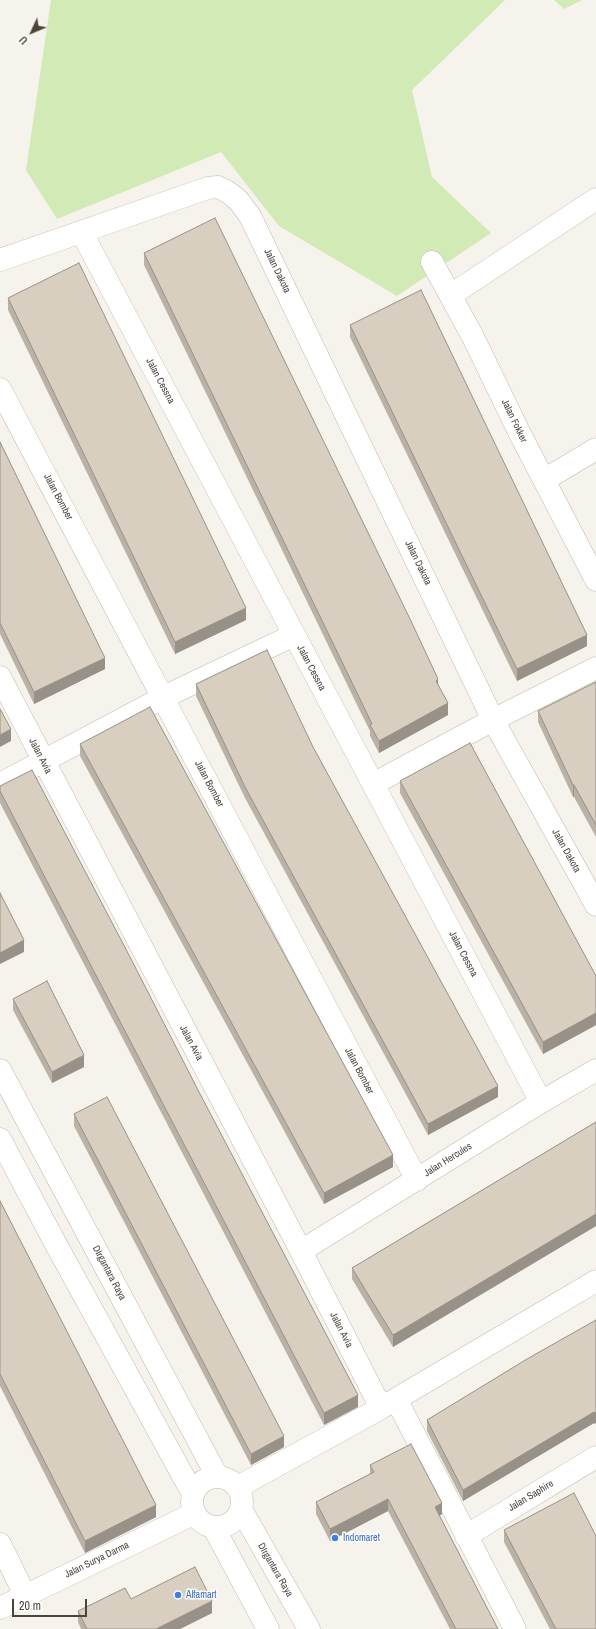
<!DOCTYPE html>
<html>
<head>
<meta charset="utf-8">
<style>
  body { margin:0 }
  #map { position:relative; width:596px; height:1629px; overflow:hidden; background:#f6f3ec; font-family:"Archivo Narrow",sans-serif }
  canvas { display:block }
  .north { position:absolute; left:12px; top:12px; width:40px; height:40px; -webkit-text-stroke:3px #fff; paint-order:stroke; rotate:226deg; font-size:11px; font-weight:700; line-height:16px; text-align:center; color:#4b4439 }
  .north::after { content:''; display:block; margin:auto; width:14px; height:18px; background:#4b4439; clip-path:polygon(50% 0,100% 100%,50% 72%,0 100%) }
  .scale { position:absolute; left:12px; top:1599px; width:75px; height:18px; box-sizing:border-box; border:2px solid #4b4439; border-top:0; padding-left:5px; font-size:12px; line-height:14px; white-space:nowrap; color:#4b4439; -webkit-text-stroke:3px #fff; paint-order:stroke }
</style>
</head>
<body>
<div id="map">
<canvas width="596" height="1629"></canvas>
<div class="north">U</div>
<div class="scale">20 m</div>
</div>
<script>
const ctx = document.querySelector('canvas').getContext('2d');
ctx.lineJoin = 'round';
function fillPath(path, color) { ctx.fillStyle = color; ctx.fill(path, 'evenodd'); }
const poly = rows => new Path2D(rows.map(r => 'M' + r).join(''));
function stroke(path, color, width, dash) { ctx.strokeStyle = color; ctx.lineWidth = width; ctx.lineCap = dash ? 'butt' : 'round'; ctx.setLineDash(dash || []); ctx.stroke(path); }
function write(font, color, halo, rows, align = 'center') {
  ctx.font = font + ' "Archivo Narrow",sans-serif'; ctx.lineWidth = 3; ctx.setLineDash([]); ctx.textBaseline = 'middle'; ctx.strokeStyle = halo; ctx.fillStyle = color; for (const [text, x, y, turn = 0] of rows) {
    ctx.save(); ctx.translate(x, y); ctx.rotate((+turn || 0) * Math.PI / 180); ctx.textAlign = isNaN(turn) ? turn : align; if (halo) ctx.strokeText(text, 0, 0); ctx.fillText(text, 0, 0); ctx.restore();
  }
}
fillPath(poly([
  [51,0,505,0,412,90,432,177,491,233,397,296,279,226,221,152,57,219,26,170],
  [554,0,582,0,564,9]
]), '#d2eab5');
const minor = poly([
  [82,233,541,1102],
  [0,260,208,188,218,187,228,192,238,200,250,216,493,720,596,905],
  [432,262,473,337,520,434,596,580],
  [451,295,596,199],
  [0,389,417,1180],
  [544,480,596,449],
  [0,677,301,1251,381,1408],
  [0,784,164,697,294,635],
  [373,784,493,720,596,668],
  [0,1070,217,1476],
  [0,1139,52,1237,193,1494],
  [301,1251,541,1102,596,1070],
  [396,1399,515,1629],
  '192 1502a25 25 0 1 1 50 0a25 25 0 1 1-50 0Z',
  [238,1487,381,1408,596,1281],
  [242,1511,309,1629],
  [214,1528,268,1629],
  [466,1536,596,1457],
  [0,1544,25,1595],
  [0,1608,195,1513]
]);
stroke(minor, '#c2bbae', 23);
stroke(minor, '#fff', 22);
fillPath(poly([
  [144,253,438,685,448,715,379,753,370,736,370,731,359,709,144,265],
  [8,298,246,620,175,654,8,310],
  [350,325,587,646,517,681,350,337],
  [0,442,105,669,34,704,0,634],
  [596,682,596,837,574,797,573,797,538,722,538,711],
  [196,684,313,747,498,1097,428,1135,245,798,196,696],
  [80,744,393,1167,324,1204,80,756],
  [400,781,596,976,596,1025,543,1054,400,793],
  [0,786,358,1407,324,1425,0,803],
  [13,999,84,1067,52,1083,13,1010],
  [74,1114,284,1447,251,1465,74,1126],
  [596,1122,596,1226,393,1347,352,1279,352,1268],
  [0,1201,156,1517,85,1553,0,1386],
  [596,1320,594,1424,594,1423,463,1501,427,1431,427,1420],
  [370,1465,442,1514,439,1516,498,1629,450,1629,388,1511,330,1541,316,1514,316,1502,370,1474],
  [504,1530,596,1629,550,1629,504,1542],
  [131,1599,212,1613,180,1629,81,1629,78,1622,78,1611]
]), '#bab2a6');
fillPath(poly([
  [246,608,246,620,175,654,175,642],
  [587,635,587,646,517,681,517,669],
  [105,658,105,669,34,704,34,692],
  [438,679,438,691,436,681],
  [448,703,448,715,379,753,379,741],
  [11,729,11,741,0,747,0,735],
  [573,785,574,785,574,797,573,797],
  [24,940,24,952,0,964,0,953],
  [596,1013,596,1025,543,1054,543,1042],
  [84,1055,84,1067,52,1083,52,1072],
  [498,1086,498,1097,428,1135,428,1124],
  [393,1155,393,1167,324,1204,324,1193],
  [596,1214,596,1226,393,1347,393,1335],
  [358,1395,358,1407,324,1425,324,1413],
  [594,1412,594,1423,463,1501,463,1490],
  [596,1412,596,1423,594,1424,594,1413],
  [284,1436,284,1447,251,1465,251,1454],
  [388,1499,388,1511,330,1541,330,1529],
  [442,1503,442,1514,435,1519,435,1507],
  [156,1505,156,1517,85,1553,85,1541],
  [212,1601,212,1613,180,1629,156,1629]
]), '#979187');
const building = poly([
  [215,218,411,621,438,679,436,681,448,703,379,741,370,725,372,724,359,697,144,253,215,218],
  [79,263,246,608,175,642,8,298,79,263],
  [421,290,587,635,517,669,350,325,421,290],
  [0,442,105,658,34,692,0,623,0,442],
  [267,650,313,747,498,1086,428,1124,245,787,196,684,267,650],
  [596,682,596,825,574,785,573,785,538,711,596,682],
  [150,707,393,1155,324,1193,80,744,150,707],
  [0,709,11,729,0,735,0,709],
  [470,743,596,976,596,1013,543,1042,400,781,470,743],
  [32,770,130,957,199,1092,358,1395,324,1413,0,791,0,786,32,770],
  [0,893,24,940,0,953,0,893],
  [47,981,84,1055,52,1072,13,999,47,981],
  [107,1097,284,1436,251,1454,74,1114,107,1097],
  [596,1122,596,1214,393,1335,352,1268,596,1122],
  [0,1201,156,1505,85,1541,0,1374,0,1201],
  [596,1320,596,1412,594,1413,594,1412,463,1490,427,1420,527,1359,596,1320],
  [411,1444,442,1503,435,1507,498,1629,456,1629,388,1499,330,1529,316,1502,374,1472,370,1465,411,1444],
  [574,1493,596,1536,596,1629,556,1629,504,1530,574,1493],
  [195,1567,212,1601,156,1629,87,1629,78,1611,125,1588,131,1599,195,1567]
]);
fillPath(building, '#d8cfc1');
stroke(building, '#979187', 1);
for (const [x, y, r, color] of [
  [335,1538,4,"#3f7fe0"],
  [178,1595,4,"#3f7fe0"]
]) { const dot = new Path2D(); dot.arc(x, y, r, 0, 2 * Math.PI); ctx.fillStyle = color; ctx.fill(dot); stroke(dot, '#fff', 1.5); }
write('10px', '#4b4439', '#fff', [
  ["Jalan Dakota",277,271,64],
  ["Jalan Cessna",160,381,62],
  ["Jalan Fokker",514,421,64],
  ["Jalan Bomber",58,497,62],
  ["Jalan Dakota",418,563,64],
  ["Jalan Cessna",311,668,62],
  ["Jalan Avia",40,756,63],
  ["Jalan Bomber",209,784,62],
  ["Jalan Dakota",566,851,61],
  ["Jalan Cessna",463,954,62],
  ["Jalan Avia",191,1043,62],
  ["Jalan Bomber",359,1071,62],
  ["Jalan Hercules",448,1160,-32],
  ["DIrgantara Raya",109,1273,62],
  ["Jalan Avia",341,1330,63],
  ["Jalan Saphire",531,1496,-31],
  ["Jalan Surya Darma",97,1560,-26],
  ["DIrgantara Raya",275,1570,60]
]);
write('10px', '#366cbe', '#fff', [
  ["Indomaret",343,1538],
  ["Alfamart",186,1595]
], 'left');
</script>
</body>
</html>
